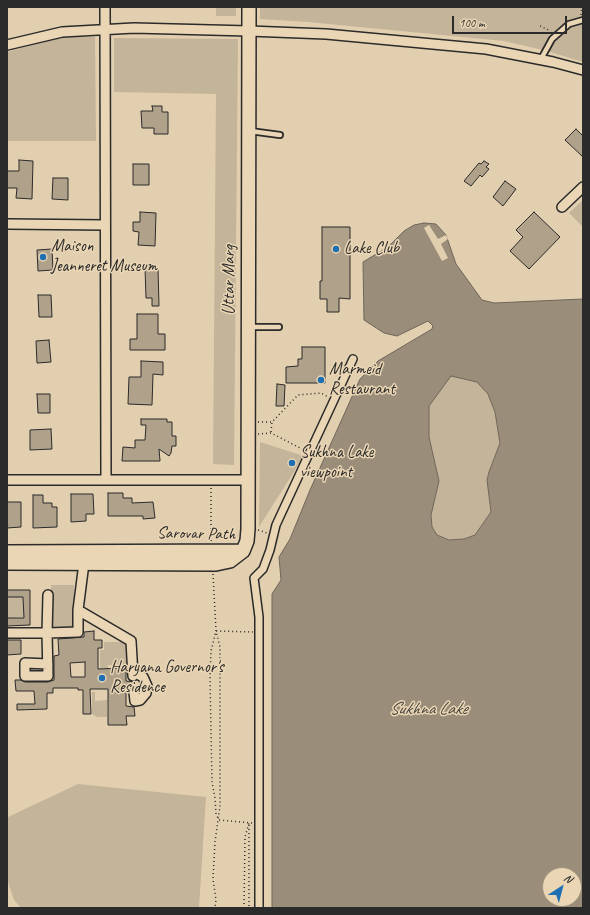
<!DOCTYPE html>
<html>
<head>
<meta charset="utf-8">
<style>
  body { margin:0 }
  #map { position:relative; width:590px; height:915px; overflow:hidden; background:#e2cfaf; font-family:Caveat,sans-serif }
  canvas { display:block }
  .frame { position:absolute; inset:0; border:8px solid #2b2b2b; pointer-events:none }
  .north { position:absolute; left:542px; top:867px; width:40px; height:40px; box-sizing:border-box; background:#ead6b4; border:1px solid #9e927d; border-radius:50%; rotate:36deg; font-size:11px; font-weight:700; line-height:16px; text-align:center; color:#2b2b2b }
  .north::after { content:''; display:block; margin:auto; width:14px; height:18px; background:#1f6fb2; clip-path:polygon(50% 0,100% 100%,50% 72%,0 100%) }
  .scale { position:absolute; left:452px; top:16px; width:115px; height:18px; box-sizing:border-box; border:2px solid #2b2b2b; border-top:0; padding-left:5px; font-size:12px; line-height:14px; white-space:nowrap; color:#2b2b2b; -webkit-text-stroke:3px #ead6b4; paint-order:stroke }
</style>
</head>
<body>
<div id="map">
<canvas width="590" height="915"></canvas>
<div class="frame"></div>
<div class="north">N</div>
<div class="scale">100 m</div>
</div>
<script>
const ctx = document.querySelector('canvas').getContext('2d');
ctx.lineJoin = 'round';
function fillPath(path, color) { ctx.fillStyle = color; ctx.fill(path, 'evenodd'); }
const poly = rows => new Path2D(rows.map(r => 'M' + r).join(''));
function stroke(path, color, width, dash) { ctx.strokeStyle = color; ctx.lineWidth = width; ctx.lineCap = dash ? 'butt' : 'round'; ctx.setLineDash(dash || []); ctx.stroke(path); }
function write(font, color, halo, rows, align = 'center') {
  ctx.font = font + ' Caveat,sans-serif'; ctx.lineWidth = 3; ctx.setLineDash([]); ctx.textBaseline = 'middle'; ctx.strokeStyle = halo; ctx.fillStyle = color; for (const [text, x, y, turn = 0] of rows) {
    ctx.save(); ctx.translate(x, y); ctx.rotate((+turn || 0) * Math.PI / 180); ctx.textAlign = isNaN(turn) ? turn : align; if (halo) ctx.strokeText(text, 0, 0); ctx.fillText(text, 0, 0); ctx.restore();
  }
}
fillPath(poly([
  [216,7,236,7,236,16,216,16],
  [260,7,583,7,583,62,547,51,504,41,308,22,260,19],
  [71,37,95,37,96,141,7,141,7,52,55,39],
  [114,38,238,39,234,465,213,464,216,94,114,92],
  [583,200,583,227,569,213],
  [451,375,477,382,488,394,495,412,500,443,489,472,487,479,491,512,475,535,464,539,449,540,437,535,432,527,431,515,439,481,429,437,429,406],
  [260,442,304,456,259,527],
  [51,585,74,585,74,629,51,629],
  [7,597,23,597,24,617,7,618],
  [104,642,128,642,128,665,108,665,108,674,100,674,100,650,104,650],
  [92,692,95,692,95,701,107,700,107,717,97,717,92,714],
  [78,784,206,797,199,908,21,908,14,900,7,879,7,819,8,817]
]), '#c4b499');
const water = poly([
  [424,223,436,224,446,235,456,264,482,300,494,303,583,299,583,908,272,908,272,594,281,580,279,557,290,539,310,490,360,379,378,361,432,329,433,326,428,321,397,336,384,333,364,320,363,262,388,247,404,231,414,225,424,223],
  [451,376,477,382,488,394,495,412,500,443,489,472,487,480,491,512,475,535,464,539,449,540,437,535,432,527,431,515,439,481,429,437,429,406,451,376],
  [550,875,574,875,574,899,550,899,550,875]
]);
fillPath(water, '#9a8e7a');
stroke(water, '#6e665a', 1);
fillPath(poly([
  [429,225,438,239,446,235,448,239,441,244,448,258,442,261,424,228]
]), '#e2cfaf');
const building = poly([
  [152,106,162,106,162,112,168,112,168,134,154,134,154,128,142,128,141,111,153,111,152,106],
  [576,129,583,136,583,157,565,140,576,129],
  [19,160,33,161,32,199,16,198,17,188,7,188,7,171,19,171,19,160],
  [484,161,489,164,486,167,489,169,482,177,480,175,471,186,464,181,479,163,481,164,484,161],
  [133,164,149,164,149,185,133,185,133,164],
  [53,178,68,178,68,200,52,199,53,178],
  [505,181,516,189,503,206,493,197,505,181],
  [140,212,156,213,155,246,138,245,139,232,133,231,133,222,140,222,140,212],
  [534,212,560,237,529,269,510,251,523,237,516,230,534,212],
  [322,227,350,227,350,299,339,298,339,312,327,312,327,299,320,299,320,281,322,281,322,227],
  [52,249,53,270,38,271,37,250,52,249],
  [145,268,158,268,159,306,152,306,152,298,146,298,145,268],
  [38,295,51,295,52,317,39,317,38,295],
  [137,314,158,314,158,334,165,334,165,350,130,350,130,339,137,339,137,314],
  [49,340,51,362,37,363,36,341,49,340],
  [302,347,325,347,325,383,286,383,286,367,298,366,298,359,302,359,302,347],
  [141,361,163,362,163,375,153,374,152,405,128,404,129,377,141,377,141,361],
  [277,384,285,385,284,406,276,406,277,384],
  [37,394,50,394,50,413,38,413,37,394],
  [141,419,167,419,167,422,172,422,172,436,176,436,176,446,172,446,171,453,169,456,159,449,160,461,122,461,123,447,135,448,135,440,145,440,146,425,141,425,141,419],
  [51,429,52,449,30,450,30,430,51,429],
  [108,493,123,493,123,498,132,498,132,503,153,502,155,518,143,519,143,516,108,516,108,493],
  [71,494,93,494,94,514,86,514,86,521,71,522,71,494],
  [33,495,43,495,43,503,52,503,52,507,57,507,57,527,33,528,33,495],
  [7,502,21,502,21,527,7,528,7,502],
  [7,590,30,590,30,625,7,626,7,618,24,618,23,597,7,597,7,590],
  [94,631,94,640,102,640,102,648,98,648,98,669,126,668,126,681,134,682,134,686,131,687,128,690,126,690,126,706,134,707,135,716,126,716,127,725,108,725,108,689,90,689,91,714,83,714,83,690,78,690,78,688,53,688,53,693,47,693,47,709,17,710,17,704,35,704,34,691,16,691,15,680,21,680,25,682,48,682,54,680,54,656,59,655,58,639,84,637,84,632,94,631],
  [85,662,85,677,71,677,70,663,85,662],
  [7,640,21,640,21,654,7,655,7,640]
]);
fillPath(building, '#b0a18a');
stroke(building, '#2b2b2b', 1);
const service = poly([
  [541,59,552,39,569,24,583,20],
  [250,131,280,135],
  [250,327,279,327]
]);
const pedestrian = poly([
  [259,908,259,617,254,578,263,569,270,550,276,525,353,359]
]);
const minor = poly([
  [105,7,106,480],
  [7,45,62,32,134,28,249,31,326,34,486,49,553,62,583,70],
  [562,207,583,187],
  [7,224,105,225],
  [7,480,248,480],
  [78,610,131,641,133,676],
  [7,633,47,633,48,595],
  [48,664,25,663,25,676,48,676,47,633,78,632,78,610,84,563],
  [132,671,143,677,147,686,146,693,140,700,135,701,134,692]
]);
const secondary = poly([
  [243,551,247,541,248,529,249,7],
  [7,552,243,551],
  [7,563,216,564,230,561,243,551]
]);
stroke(service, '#2b2b2b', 8);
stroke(pedestrian, '#2b2b2b', 10);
stroke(minor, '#2b2b2b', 12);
stroke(secondary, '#2b2b2b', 16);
stroke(poly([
  [581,15,582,7],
  [540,26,551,31],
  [258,422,272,422,298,395,321,393,328,397],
  [271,432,272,422],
  [258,434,271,433,304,450],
  [211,488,211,542],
  [258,530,267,533],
  [213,574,216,631,220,647,220,806,215,842,213,879,216,900,215,908],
  [252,823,219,820,216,814,215,798,212,782,210,678,211,651,216,631,253,632],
  [249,825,249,908],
  [244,908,245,837,249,823]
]), '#2b2b2b', 1.5, [1, 3]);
stroke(service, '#ead6b4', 4.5);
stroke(pedestrian, '#ead6b4', 7);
stroke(minor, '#ead6b4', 9);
stroke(secondary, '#ead6b4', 13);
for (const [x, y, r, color] of [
  [336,249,4,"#1f6fb2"],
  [43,257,4,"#1f6fb2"],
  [321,380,4,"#1f6fb2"],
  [292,463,4,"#1f6fb2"],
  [102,678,4,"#1f6fb2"]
]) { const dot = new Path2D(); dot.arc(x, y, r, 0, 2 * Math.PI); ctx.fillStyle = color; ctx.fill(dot); stroke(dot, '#ead6b4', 1.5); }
write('17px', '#2b2b2b', '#ead6b4', [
  ["Maison",51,247],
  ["Jeanneret Museum",51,267],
  ["Lake Club",344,249],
  ["Marmeid",329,370],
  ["Restaurant",329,390],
  ["Sukhna Lake",300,453],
  ["viewpoint",300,473],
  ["Haryana Governor's",110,668],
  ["Residence",110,688]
], 'left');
write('17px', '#2b2b2b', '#ead6b4', [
  ["Uttar Marg",230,280,-90],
  ["Sarovar Path",196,534,1]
]);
write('italic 18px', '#47443f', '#ead6b4', [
  ["Sukhna Lake",428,709]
]);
</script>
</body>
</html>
